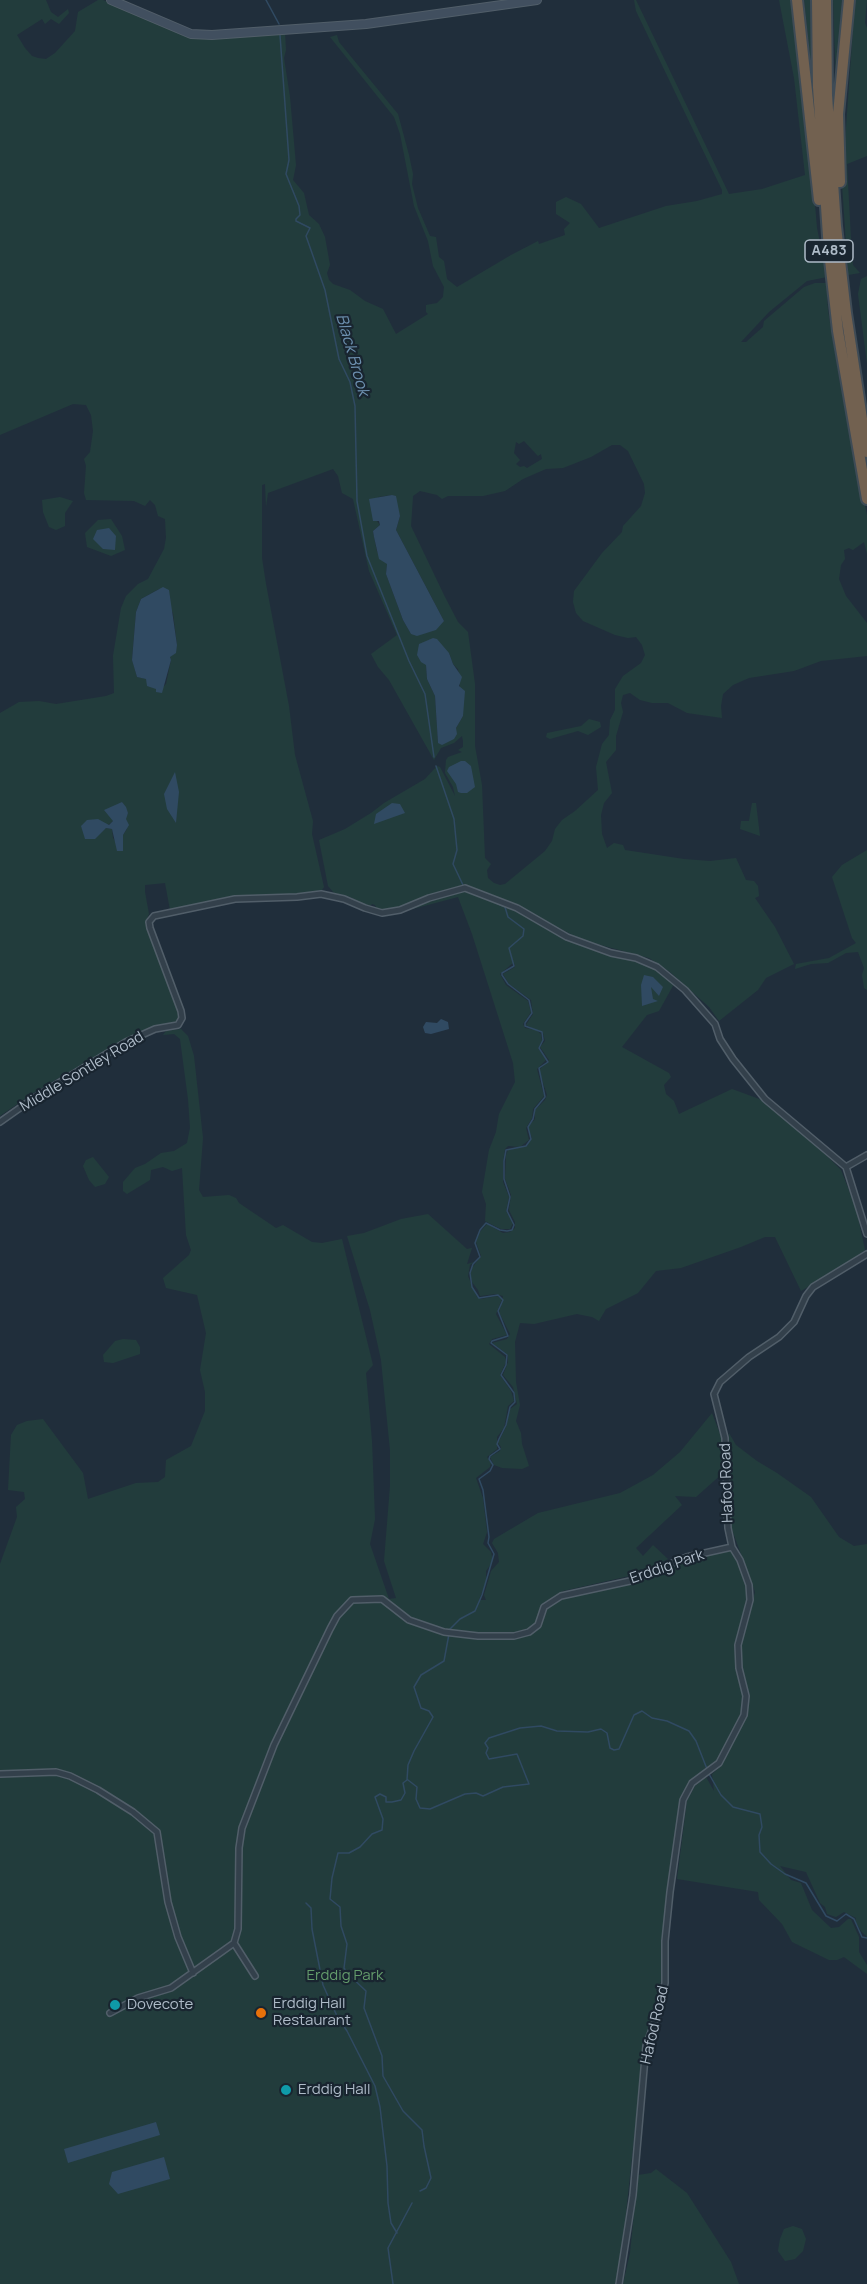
<!DOCTYPE html>
<html>
<head>
<meta charset="utf-8">
<style>
  body { margin:0 }
  canvas { display:block; background:#202e3b }
</style>
</head>
<body>
<canvas width="867" height="2284"></canvas>
<script>
const ctx = document.querySelector('canvas').getContext('2d');
ctx.lineJoin = 'round';
function fillPath(path, color) { ctx.fillStyle = color; ctx.fill(path, 'evenodd'); }
const poly = rows => new Path2D(rows.map(r => 'M' + r).join(''));
function stroke(path, color, width, dash) { ctx.strokeStyle = color; ctx.lineWidth = width; ctx.lineCap = dash ? 'butt' : 'round'; ctx.setLineDash(dash || []); ctx.stroke(path); }
function write(font, color, halo, rows, align = 'center') {
  ctx.font = font + ' Manrope,sans-serif'; ctx.lineWidth = 4.5; ctx.setLineDash([]); ctx.textBaseline = 'middle'; ctx.strokeStyle = halo; ctx.fillStyle = color; for (const [text, x, y, turn = 0] of rows) {
    ctx.save(); ctx.translate(x, y); ctx.rotate((+turn || 0) * Math.PI / 180); ctx.textAlign = isNaN(turn) ? turn : align; if (halo) ctx.strokeText(text, 0, 0); ctx.fillText(text, 0, 0); ctx.restore();
  }
}
fillPath(poly([
  [0,0,46,0,51,12,58,17,68,9,69,13,59,24,51,19,45,24,42,19,17,35,25,48,32,56,38,58,46,59,55,53,75,31,78,12,98,0,103,0,196,39,285,33,286,50,284,58,290,97,296,165,293,180,304,193,309,215,319,224,325,237,330,265,327,273,329,280,333,284,350,290,365,301,383,309,396,334,428,314,426,312,426,305,437,303,443,297,444,287,433,266,428,241,414,206,400,134,394,117,330,37,337,35,339,42,398,114,409,155,413,174,412,184,418,208,430,236,436,237,439,257,444,261,447,279,457,287,511,255,538,241,539,244,565,235,564,229,570,223,556,214,556,202,566,197,581,204,599,228,666,206,697,201,722,194,722,190,636,11,634,0,636,0,729,194,762,189,805,175,794,78,779,0,791,0,805,135,812,169,817,228,827,277,807,281,769,312,741,342,746,342,763,327,764,321,804,287,815,283,828,283,830,294,827,297,828,310,841,389,867,515,867,554,864,542,853,550,849,548,844,550,845,559,841,565,839,579,846,596,867,623,867,656,821,661,794,671,749,678,733,685,723,694,721,706,722,718,687,713,668,703,652,703,640,700,630,693,623,695,621,703,623,712,616,736,616,750,606,762,612,793,604,803,601,815,602,834,607,848,614,843,623,845,625,850,684,859,710,861,736,858,746,880,754,881,758,886,759,896,755,898,775,927,794,964,766,978,758,990,719,1021,709,1007,670,972,649,958,582,940,540,918,536,922,567,940,615,956,641,963,657,970,674,984,659,1011,647,1015,622,1047,669,1073,671,1077,664,1085,666,1094,674,1101,679,1114,732,1089,762,1100,811,1140,841,1170,856,1208,865,1250,848,1263,801,1291,775,1237,765,1237,741,1247,681,1268,656,1271,638,1293,606,1309,599,1321,592,1317,577,1314,534,1324,520,1323,515,1342,516,1382,520,1405,516,1421,521,1433,522,1444,529,1466,522,1469,502,1468,494,1465,490,1457,500,1451,501,1447,498,1443,506,1427,510,1409,517,1404,513,1387,503,1375,508,1362,508,1355,492,1343,507,1339,510,1334,499,1312,503,1296,495,1294,480,1296,478,1290,472,1282,470,1276,472,1268,481,1256,476,1242,480,1232,487,1224,503,1233,510,1232,515,1228,515,1222,509,1210,511,1195,505,1179,506,1155,508,1150,527,1146,532,1138,528,1127,535,1119,535,1110,545,1100,547,1095,539,1070,549,1060,540,1047,545,1041,543,1033,526,1025,533,1014,531,1000,509,984,503,974,515,967,515,964,513,963,500,974,506,985,528,1001,531,1012,523,1024,525,1028,536,1030,541,1034,542,1041,538,1048,546,1060,537,1069,544,1096,533,1109,532,1118,526,1128,529,1140,520,1147,508,1146,505,1149,503,1162,503,1182,509,1197,506,1211,513,1223,510,1229,501,1229,485,1221,486,1204,482,1192,489,1150,496,1132,499,1114,515,1082,513,1063,472,934,458,897,405,911,400,907,383,911,377,910,375,905,372,904,369,907,350,897,334,893,328,886,319,840,345,829,371,813,384,803,425,779,437,766,440,767,455,796,453,787,445,773,446,760,448,757,462,752,458,750,463,747,463,741,462,736,454,743,441,748,434,760,389,680,378,667,371,654,397,635,369,571,353,499,342,493,338,476,333,469,268,493,266,507,265,484,262,485,262,558,266,584,289,706,295,755,313,821,312,834,324,887,322,890,292,895,231,897,170,910,165,883,145,885,145,892,149,914,146,921,146,928,178,1008,179,1016,176,1022,152,1027,125,1039,33,1093,0,1116,0,713,19,702,39,701,56,704,106,696,114,693,113,656,121,608,126,596,138,584,148,579,164,549,166,538,165,519,158,516,155,505,150,500,145,506,134,501,86,500,84,493,86,466,84,459,90,452,93,431,91,415,86,405,73,404,0,435],
  [524,441,536,454,538,456,541,454,542,459,527,468,524,466,520,467,516,464,520,460,514,453,516,442,519,444],
  [612,445,620,445,628,451,644,484,645,493,641,506,623,526,622,532,602,553,574,591,573,602,576,613,583,621,615,635,628,638,636,637,642,645,645,655,641,663,623,676,615,689,615,710,610,720,609,735,602,744,596,767,598,790,575,811,562,820,555,829,552,841,545,851,505,884,500,885,494,883,488,878,487,870,491,864,485,858,482,785,475,746,475,684,468,632,458,622,444,595,411,526,413,496,420,491,437,495,442,499,448,496,483,496,505,491,523,479,546,469,563,468,591,457],
  [392,495,400,516,396,530,444,621,411,634,403,620,386,574,387,564,377,552,374,537,373,531,380,525,376,520,378,497],
  [159,589,173,613,177,645,170,657,171,660,166,684,163,687,147,686,147,679,137,677,132,659,136,612,141,599],
  [449,653,453,664,458,669,463,716,456,728,438,743,435,696,427,679,426,665],
  [122,802,128,813,125,819,127,829,123,835,123,851,113,838,112,829,106,828,95,838,108,825,113,821],
  [804,0,813,0,816,112],
  [833,0,842,0,836,88],
  [855,0,867,0,865,23,867,28,867,156,847,164,851,239,848,240,848,245,851,246,853,265,860,273,848,275,842,184],
  [867,276,867,364,858,294,861,279],
  [60,497,73,501,65,513,65,526,56,530,49,527,43,512,42,500],
  [111,519,122,536,125,550,111,556,87,547,85,533,98,520],
  [589,719,600,722,601,727,588,735,578,731,550,739,546,737,547,733,581,726],
  [752,803,756,803,760,836,740,829,741,821,749,821],
  [867,850,867,990,864,988,862,975,864,968,858,952,846,953,828,963,811,964,795,969,796,964,829,958,856,943,852,938,832,877,842,865],
  [181,1029,188,1036,194,1056,203,1138,199,1190,203,1197,229,1195,236,1198,239,1203,276,1228,283,1225,312,1242,322,1243,342,1239,373,1365,366,1373,372,1441,375,1519,370,1544,389,1599,396,1598,384,1561,390,1486,390,1450,381,1360,370,1310,347,1236,364,1233,401,1219,428,1214,467,1249,472,1248,467,1264,474,1262,470,1265,468,1276,477,1297,481,1299,497,1296,502,1299,496,1314,507,1335,492,1339,489,1344,505,1357,506,1362,500,1375,511,1391,514,1401,508,1406,504,1428,497,1437,497,1449,487,1457,491,1463,490,1467,476,1478,483,1498,487,1532,483,1544,491,1552,493,1561,486,1571,486,1582,479,1600,486,1600,484,1595,491,1571,499,1562,498,1553,492,1543,494,1539,538,1513,620,1493,653,1475,680,1452,712,1413,722,1439,723,1473,696,1497,675,1496,682,1505,636,1548,643,1556,653,1545,668,1559,638,1574,563,1591,554,1598,631,1583,689,1559,730,1551,739,1561,746,1585,746,1602,735,1645,736,1670,745,1697,741,1713,718,1761,690,1781,680,1800,667,1890,661,1981,644,2046,622,2250,615,2284,0,2284,0,1564,17,1517,16,1507,25,1499,24,1492,8,1490,11,1435,17,1425,27,1421,43,1419,83,1473,88,1499,136,1483,158,1482,165,1477,166,1460,191,1446,205,1411,205,1392,200,1370,206,1333,197,1295,166,1288,163,1278,189,1255,191,1250,186,1235,182,1168,172,1171,163,1167,151,1170,150,1180,127,1194,123,1191,123,1182,135,1168,145,1164,161,1153,174,1151,187,1143,190,1128,188,1099,180,1039,174,1034,163,1035,166,1031],
  [93,1157,109,1177,105,1184,95,1187,89,1180,83,1166,86,1160],
  [123,1339,136,1340,140,1347,140,1354,113,1363,104,1362,103,1355,115,1341],
  [729,1433,736,1445,757,1461,777,1473,811,1497,839,1537,854,1546,867,1544,867,1937,861,1931,855,1921,856,1918,844,1912,836,1917,827,1914,825,1907,820,1903,806,1872,780,1866,791,1880,801,1883,812,1910,831,1928,839,1927,848,1919,851,1919,859,1937,859,1952,867,1965,867,1974,844,1957,837,1960,829,1960,792,1942,782,1924,759,1900,758,1892,677,1879,687,1801,695,1786,706,1777,714,1791,712,1774,720,1767,746,1715,750,1696,741,1667,741,1645,755,1592,731,1527],
  [656,2169,687,2193,731,2262,739,2284,623,2284,630,2253,638,2175,651,2173],
  [793,2226,802,2229,806,2239,803,2251,795,2259,785,2261,778,2251,780,2239,784,2229]
]), '#223c3c');
fillPath(poly([
  [392,495,396,496,400,516,396,530,444,621,436,630,417,636,411,634,403,620,386,574,387,564,379,559,374,537,373,531,380,525,379,521,373,521,369,499],
  [109,528,116,536,115,550,103,549,93,539,97,530],
  [163,587,169,590,177,645,176,653,170,657,171,660,162,693,156,692,156,689,147,686,146,679,137,677,132,660,136,612,141,599],
  [433,638,437,639,449,653,453,664,462,677,459,686,465,691,463,716,456,728,457,734,454,739,442,745,438,743,435,696,427,679,426,665,421,662,417,655,419,644],
  [461,761,465,761,471,766,475,787,467,793,461,793,458,792,456,784,447,771,449,767],
  [175,772,179,792,176,823,167,809,164,794],
  [122,802,126,807,128,813,126,819,129,825,123,835,123,851,117,851,112,829,106,828,95,839,85,839,81,826,87,820,98,819,109,825,113,821,104,810],
  [392,803,400,804,405,813,374,824,376,814],
  [644,975,653,977,663,987,659,996,651,987,653,999,658,1001,642,1006,641,985],
  [441,1019,448,1022,449,1029,431,1034,425,1033,423,1027,426,1022,437,1023],
  [156,2122,160,2135,68,2163,64,2149],
  [164,2157,170,2179,118,2194,109,2184,112,2172]
]), '#304a62');
stroke(poly([
  [266,0,279,24],
  [280,35,289,160,286,174,299,206,300,215,296,219,296,221,310,228,306,236,325,290,339,359,350,382,355,406,357,501,367,556,409,661,425,694,434,757],
  [436,766,454,819,457,850,453,864,463,885],
  [449,1630,460,1619,475,1611,482,1595,494,1554,488,1543,489,1537,483,1490,479,1479,490,1471,493,1465,489,1459,490,1456,500,1449,497,1444,499,1439,506,1425,510,1407,515,1402,514,1393,501,1375,506,1365,507,1355,491,1343,492,1341,508,1336,498,1311,503,1300,498,1295,479,1298,472,1287,470,1273,473,1264,480,1257,475,1243,480,1230,486,1223,500,1230,507,1231,512,1230,514,1225,507,1211,510,1197,504,1179,504,1161,506,1150,526,1146,531,1139,528,1127,533,1119,535,1109,545,1097,539,1068,548,1062,539,1048,543,1040,542,1032,525,1026,525,1023,532,1013,529,1000,508,984,502,975,502,973,514,966,509,948,523,936,524,929,508,917,505,907,494,902],
  [709,1774,721,1795,733,1807,760,1814,762,1827,759,1835,760,1852,771,1864,785,1874,806,1883,826,1916,837,1921,846,1914,854,1919,862,1937,867,1938],
  [408,1780,417,1787,416,1799,420,1808,430,1809,465,1794,476,1793,483,1796,503,1787,529,1784,517,1754,489,1759,486,1753,488,1748,485,1743,489,1738,520,1728,541,1726,557,1731,588,1732,601,1729,607,1733,610,1748,614,1750,619,1749,634,1715,642,1711,652,1718,667,1721,689,1731,696,1741,707,1769],
  [306,1903,311,1908,312,1929,323,1985,337,2016,347,2031,375,2086,380,2107,387,2166,388,2203,391,2223,397,2233],
  [420,2191,426,2188,431,2178,424,2146,422,2130,403,2111,383,2076,382,2056,364,2008,366,1991,348,1974,344,1968,347,1944,341,1926,340,1907,330,1899,332,1878,338,1853,349,1853,360,1847,372,1834,382,1830,383,1819,375,1797,380,1794,386,1797,386,1802,392,1802,401,1800,405,1793,403,1783,407,1780,408,1765,414,1751,433,1717,429,1711,421,1708,414,1687,421,1675,444,1661,449,1634],
  [393,2284,388,2248,412,2203]
]), '#304a62', 1.5);
const street = poly([
  [0,1122,34,1098,126,1042,155,1029,178,1025,182,1018,181,1011,150,928,149,922,154,916,235,899,297,897,321,894,344,899,365,908,382,913,400,910,429,898,465,888,517,908,567,937,611,953,636,958,657,967,685,990,715,1024,720,1039,733,1059,765,1099,846,1167],
  [867,1155,846,1167,867,1234],
  [0,1774,56,1772,70,1776,98,1790,133,1812,157,1832,168,1902,178,1937,193,1973],
  [234,1943,255,1976],
  [110,2013,138,1998,171,1988,234,1943,238,1929,239,1848,242,1828,274,1745,330,1629,337,1616,352,1600,382,1599,409,1620,444,1632,478,1636,514,1636,529,1632,538,1625,544,1607,561,1596,630,1581,687,1557,732,1547],
  [619,2284,633,2195,646,2046,658,2012,665,1983,665,1941,670,1892,683,1800,692,1783,719,1763,744,1715,746,1696,739,1668,738,1645,750,1600,749,1585,740,1560,732,1547,728,1528,725,1438,714,1394,720,1382,749,1357,779,1337,794,1322,806,1296,813,1287,867,1254]
]);
const secondary = poly([
  [111,0,191,34,212,35,366,24,537,0]
]);
const highway = poly([
  [797,0,819,200],
  [817,0,818,87,829,251,838,331,867,499],
  [826,0,827,95,836,226,846,313,867,452],
  [840,182,838,114,849,0]
]);
stroke(street, '#515e69', 8);
stroke(secondary, '#515e69', 10);
stroke(highway, '#3e4b56', 14);
stroke(street, '#33404b', 5);
stroke(secondary, '#414f5f', 8);
stroke(highway, '#726150', 10);
for (const [x, y, r, color] of [
  [115,2005,6,"#0f9aa8"],
  [261,2013,6,"#e8710a"],
  [286,2090,6,"#0f9aa8"]
]) { const dot = new Path2D(); dot.arc(x, y, r, 0, 2 * Math.PI); ctx.fillStyle = color; ctx.fill(dot); stroke(dot, '#192530', 2); }
for (const [x, y, w] of [
  [829,251,48]
]) { const box = new Path2D(); box.roundRect(x - w / 2, y - 11, w, 22, 4.5); ctx.fillStyle = '#192530'; ctx.fill(box); stroke(box, '#aebbc8', 1.5); }
write('bold 14px', '#aebbc8', null, [
  ["A483",829,251]
]);
write('15px', '#aebbc8', '#192530', [
  ["Middle Sontley Road",82,1072,-31],
  ["Hafod Road",727,1483,-92],
  ["Erddig Park",667,1567,-19],
  ["Hafod Road",655,2025,-77]
]);
write('15px', '#639b6b', '#192530', [
  ["Erddig Park",345,1976]
]);
write('15px', '#aebbc8', '#192530', [
  ["Erddig Hall",273,2004],
  ["Restaurant",273,2021],
  ["Dovecote",127,2005],
  ["Erddig Hall",298,2090]
], 'left');
write('italic 16px', '#6c8fae', '#192530', [
  ["Black Brook",352,355,74]
]);
</script>
</body>
</html>
